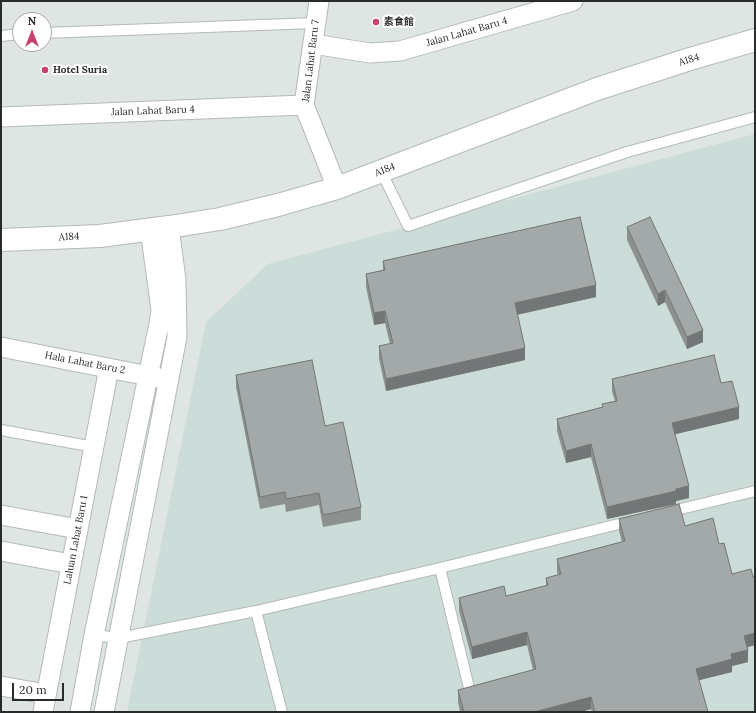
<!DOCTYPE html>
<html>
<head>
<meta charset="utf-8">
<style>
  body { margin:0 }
  #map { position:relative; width:756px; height:713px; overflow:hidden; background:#dee5e3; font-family:Lora,serif }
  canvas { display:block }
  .frame { position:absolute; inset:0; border:2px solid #282b2a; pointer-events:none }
  .north { position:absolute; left:12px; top:12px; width:40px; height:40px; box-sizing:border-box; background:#fff; border:1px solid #a9aaaa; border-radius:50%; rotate:0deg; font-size:11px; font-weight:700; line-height:16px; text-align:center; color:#282b2a }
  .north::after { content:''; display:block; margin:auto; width:14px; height:18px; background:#cb4073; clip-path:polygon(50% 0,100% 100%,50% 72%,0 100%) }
  .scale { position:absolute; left:12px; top:683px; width:52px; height:18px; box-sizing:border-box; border:2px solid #282b2a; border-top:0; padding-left:5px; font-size:12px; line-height:14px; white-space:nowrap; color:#282b2a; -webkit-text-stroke:3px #fff; paint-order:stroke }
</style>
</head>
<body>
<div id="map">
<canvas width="756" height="713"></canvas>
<div class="frame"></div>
<div class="north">N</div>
<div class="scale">20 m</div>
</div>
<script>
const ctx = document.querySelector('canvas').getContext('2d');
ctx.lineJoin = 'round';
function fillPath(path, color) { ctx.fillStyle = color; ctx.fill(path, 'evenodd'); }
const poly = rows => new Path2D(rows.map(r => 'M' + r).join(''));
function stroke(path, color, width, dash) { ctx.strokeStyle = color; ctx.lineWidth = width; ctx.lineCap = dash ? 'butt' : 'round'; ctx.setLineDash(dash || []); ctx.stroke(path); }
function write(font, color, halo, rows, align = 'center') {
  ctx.font = font + ' Lora,"Noto Sans SC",serif'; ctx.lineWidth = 4; ctx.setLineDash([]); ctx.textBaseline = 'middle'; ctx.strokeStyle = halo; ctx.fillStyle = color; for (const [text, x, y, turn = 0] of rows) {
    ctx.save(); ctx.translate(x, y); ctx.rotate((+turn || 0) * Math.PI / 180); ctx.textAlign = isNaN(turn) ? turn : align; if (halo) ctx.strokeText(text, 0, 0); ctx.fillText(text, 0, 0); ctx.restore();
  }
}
fillPath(poly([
  [755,134,755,712,127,712,206,322,268,264]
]), '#ccdcd8');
const service = poly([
  [44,33,315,23],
  [1,36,20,34],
  [381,171,408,226,627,152,755,117],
  [1,430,94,447],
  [668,512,755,491],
  [440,568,470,692],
  [256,611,282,712],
  [94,635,119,638,256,611,440,568,631,521]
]);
const minor = poly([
  [319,1,304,105,337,188],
  [313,44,370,53,400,51,573,1],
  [1,117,304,105],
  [1,347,159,378],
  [1,515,78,529],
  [1,551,71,564],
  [1,686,46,694],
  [43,712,109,368],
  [80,712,94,635,159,324,161,310,150,229],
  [104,712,177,337,176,280,169,227]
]);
const primary = poly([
  [1,240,100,236,169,227,220,219,278,205,337,188,597,89,690,59,755,40]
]);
stroke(service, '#b3bab8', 12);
stroke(minor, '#b3bab8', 21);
stroke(primary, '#b3bab8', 24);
stroke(service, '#fff', 10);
stroke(minor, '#fff', 19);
stroke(primary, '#fff', 22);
fillPath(poly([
  [627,227,703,342,687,349,665,302,658,306,627,240],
  [383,261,596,297,517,315,525,360,386,391,379,359,379,346,390,344,385,323,374,325,366,287,366,274,383,270],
  [236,375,325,426,361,507,361,520,323,527,319,505,286,512,285,504,260,509,236,387],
  [612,379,721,383,739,419,675,434,689,498,676,501,676,504,607,519,591,457,566,463,557,431,557,419,602,407,602,404,615,401,612,392],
  [619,519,685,526,719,544,732,574,753,577,755,576,755,645,747,647,748,662,732,666,732,672,699,680,708,712,592,712,591,709,581,712,460,712,458,702,458,690,533,670,527,645,472,659,459,611,459,598,506,596,546,586,546,578,558,575,557,572,557,559,622,542,619,531]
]), '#8c9190');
fillPath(poly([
  [596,285,596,297,515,315,515,303],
  [665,290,665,302,658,306,658,294],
  [385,311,385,323,374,325,374,313],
  [703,330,703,342,687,349,687,337],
  [525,348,525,360,386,391,386,379],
  [739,407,739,419,672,435,672,423],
  [591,444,591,457,566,463,566,451],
  [689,486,689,498,676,501,676,504,607,519,607,507],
  [527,632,527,645,472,659,472,647],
  [755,633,755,645,744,648,744,636],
  [748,650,748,662,732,666,732,672,696,681,696,669,731,654],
  [591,697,591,709,581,712,534,712]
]), '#727676');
const building = poly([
  [580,217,596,285,515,303,525,348,386,379,379,346,393,343,385,311,374,313,366,274,385,270,383,261,580,217],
  [650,217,703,330,687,337,665,290,658,294,627,227,650,217],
  [714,355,721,383,732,381,739,407,672,423,689,486,676,489,676,491,607,507,591,444,566,451,557,419,603,407,602,404,617,401,612,379,714,355],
  [312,360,325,426,343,422,361,507,323,515,319,493,286,499,285,492,260,497,236,375,312,360],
  [679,504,685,526,713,518,719,544,724,543,732,574,751,569,753,577,755,576,755,633,744,636,748,650,731,654,732,659,696,669,708,712,595,712,591,697,534,712,464,712,458,690,536,669,527,632,472,647,459,598,504,586,506,596,548,585,546,578,561,574,557,559,625,541,619,519,679,504]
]);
fillPath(building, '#a3a9a8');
stroke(building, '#727676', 1);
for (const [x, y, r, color] of [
  [376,22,4,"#cb4073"],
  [45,70,4,"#cb4073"]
]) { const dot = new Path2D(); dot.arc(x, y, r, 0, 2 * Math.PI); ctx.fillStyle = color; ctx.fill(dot); stroke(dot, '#fff', 1.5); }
write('bold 10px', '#282b2a', '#fff', [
  ["素食館",384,22],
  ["Hotel Suria",53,70]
], 'left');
write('10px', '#282b2a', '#fff', [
  ["Jalan Lahat Baru 4",467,32,-16],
  ["A184",689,60,-17],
  ["Jalan Lahat Baru 7",311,61,-83],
  ["Jalan Lahat Baru 4",153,111,-2],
  ["A184",385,170,-21],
  ["A184",69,237,-3],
  ["Hala Lahat Baru 2",85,363,11],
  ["Laluan Lahat Baru 1",76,540,-79]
]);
</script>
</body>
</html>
